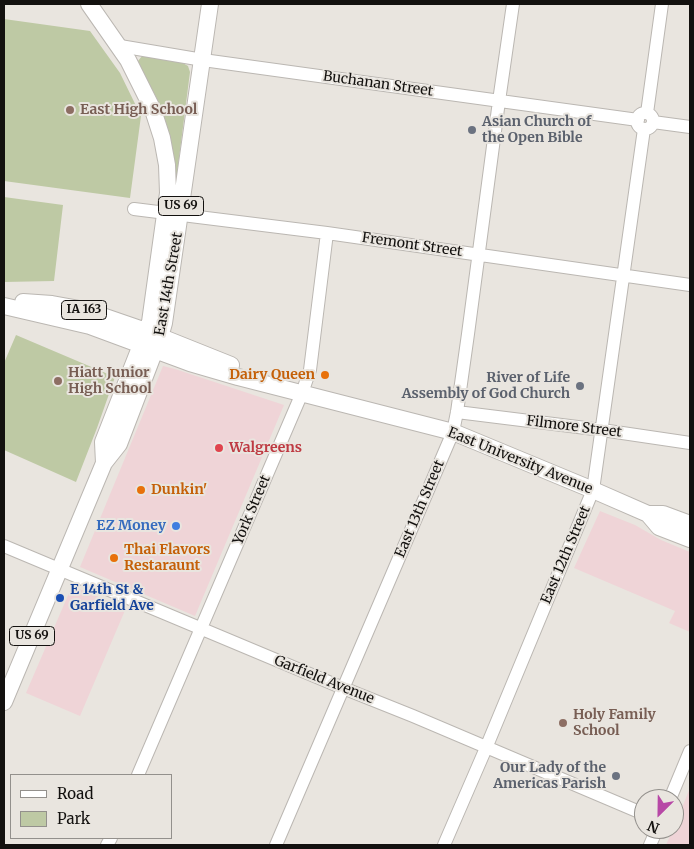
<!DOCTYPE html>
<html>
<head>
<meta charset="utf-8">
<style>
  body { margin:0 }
  #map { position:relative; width:694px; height:849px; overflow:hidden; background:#e9e5df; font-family:Merriweather,serif }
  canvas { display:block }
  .frame { position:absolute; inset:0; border:5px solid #13110f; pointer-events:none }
  .legend { position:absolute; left:10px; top:774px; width:162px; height:65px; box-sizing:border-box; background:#e9e5df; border:1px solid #93908c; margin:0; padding:6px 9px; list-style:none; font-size:15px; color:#13110f }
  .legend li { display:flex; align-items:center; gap:10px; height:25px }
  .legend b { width:25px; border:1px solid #93908c }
  .north { position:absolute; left:634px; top:789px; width:50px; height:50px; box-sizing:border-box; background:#e9e5df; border:1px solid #93908c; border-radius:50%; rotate:203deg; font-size:14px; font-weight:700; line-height:20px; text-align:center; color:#13110f }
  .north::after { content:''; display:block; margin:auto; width:18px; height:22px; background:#b748a6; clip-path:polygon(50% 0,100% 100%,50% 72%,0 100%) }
</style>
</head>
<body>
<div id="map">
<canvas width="694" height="849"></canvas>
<div class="frame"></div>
<ul class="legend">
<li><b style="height:6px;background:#fff"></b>Road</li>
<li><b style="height:14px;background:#bec9a4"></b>Park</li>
</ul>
<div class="north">N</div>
</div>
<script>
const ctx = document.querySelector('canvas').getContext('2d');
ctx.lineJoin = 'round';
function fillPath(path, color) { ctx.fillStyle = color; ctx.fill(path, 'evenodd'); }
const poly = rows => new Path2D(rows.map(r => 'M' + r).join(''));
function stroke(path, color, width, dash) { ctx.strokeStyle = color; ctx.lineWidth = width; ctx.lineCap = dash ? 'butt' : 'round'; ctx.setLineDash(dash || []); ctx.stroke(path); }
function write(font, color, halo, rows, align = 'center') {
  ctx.font = font + ' Merriweather,serif'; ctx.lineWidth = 4; ctx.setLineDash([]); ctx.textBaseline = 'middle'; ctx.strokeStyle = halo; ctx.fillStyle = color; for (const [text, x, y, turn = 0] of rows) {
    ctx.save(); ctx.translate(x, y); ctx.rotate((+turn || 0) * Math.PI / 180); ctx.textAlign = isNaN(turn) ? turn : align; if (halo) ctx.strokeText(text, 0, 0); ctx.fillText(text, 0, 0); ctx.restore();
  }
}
fillPath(poly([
  [163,366,175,369,284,405,195,616,80,567],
  [600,511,635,525,661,540,690,552,690,632,669,623,675,611,574,568],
  [72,586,126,608,80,716,26,693],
  [690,788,690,845,666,845,673,829,674,829,674,827]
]), '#efd4d7');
fillPath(poly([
  [4,19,90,31,120,73,141,116,130,198,4,181],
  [142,56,181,62,188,66,190,72,176,182,166,128,157,99,143,72,138,61],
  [4,197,63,205,54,281,4,282],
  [16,335,115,377,97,428,76,482,4,450,4,363]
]), '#bec9a4');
const minor = poly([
  [120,46,203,60,638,120],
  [647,113,662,4],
  '637 121a8 8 0 1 1 16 0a8 8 0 1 1-16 0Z',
  [653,122,690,127],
  [134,209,327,233,690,285],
  [457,412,602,430,690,443],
  [4,546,343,688,413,716,644,814],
  [138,775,302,393,310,370,327,233],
  [670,799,690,751],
  [107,845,111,838],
  [276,845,453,432,457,412,468,334,499,101,513,4],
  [444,845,486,748,593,490,644,129],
  [650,845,657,829]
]);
const major = poly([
  [89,4,128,60,153,110,162,138,167,165,168,193,150,322,103,442,104,463],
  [23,302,52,304,85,310,146,331,231,365],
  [4,306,90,326,190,363,238,377,453,432,593,490,648,514,659,527,690,539],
  [648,514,663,514,690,524],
  [4,702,104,463,119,444,160,337,164,323,210,4]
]);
stroke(minor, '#bbb7b2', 14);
stroke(major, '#bbb7b2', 18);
stroke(minor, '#fff', 12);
stroke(major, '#fff', 16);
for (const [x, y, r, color] of [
  [70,110,5,"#8d6e63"],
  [472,130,5,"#6b7280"],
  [325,375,5,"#e8710a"],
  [58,381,5,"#8d6e63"],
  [580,386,5,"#6b7280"],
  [219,448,5,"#e0444e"],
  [141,490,5,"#e8710a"],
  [176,526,5,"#3f7fe0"],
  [114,558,5,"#e8710a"],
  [60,598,5,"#1a4fb4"],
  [563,723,5,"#8d6e63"],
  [616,776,5,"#6b7280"]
]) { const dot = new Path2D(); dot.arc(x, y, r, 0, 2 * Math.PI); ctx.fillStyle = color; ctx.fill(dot); stroke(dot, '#e9e5df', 2); }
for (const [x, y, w] of [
  [181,206,45],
  [84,310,45],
  [32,636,45]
]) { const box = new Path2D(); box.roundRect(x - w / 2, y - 9.5, w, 19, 4); ctx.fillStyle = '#e9e5df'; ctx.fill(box); stroke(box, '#13110f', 1); }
write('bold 12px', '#13110f', null, [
  ["US 69",181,206],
  ["IA 163",84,310],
  ["US 69",32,636]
]);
write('14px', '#13110f', '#e9e5df', [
  ["Buchanan Street",378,84,8],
  ["Fremont Street",412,245,8],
  ["East 14th Street",169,284,-80],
  ["Filmore Street",574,427,7],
  ["East University Avenue",520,461,22],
  ["East 13th Street",420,509,-67],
  ["York Street",252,510,-67],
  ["East 12th Street",566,555,-67],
  ["Garfield Avenue",324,680,22]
]);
write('bold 14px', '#785e54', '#e9e5df', [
  ["East High School",80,110],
  ["Hiatt Junior",68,373],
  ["High School",68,389],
  ["Holy Family",573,715],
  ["School",573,731]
], 'left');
write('bold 14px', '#5b616d', '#e9e5df', [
  ["Asian Church of",482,122,"left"],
  ["the Open Bible",482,138,"left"],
  ["River of Life",570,378],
  ["Assembly of God Church",570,394],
  ["Our Lady of the",606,768],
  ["Americas Parish",606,784]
], 'right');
write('bold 14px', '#c56008', '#e9e5df', [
  ["Dairy Queen",315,375,"right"],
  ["Dunkin'",151,490],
  ["Thai Flavors",124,550],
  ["Restaraunt",124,566]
], 'left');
write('bold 14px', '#be3a42', '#e9e5df', [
  ["Walgreens",229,448]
], 'left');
write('bold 14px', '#366cbe', '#e9e5df', [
  ["EZ Money",166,526]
], 'right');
write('bold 14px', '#164399', '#e9e5df', [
  ["E 14th St &",70,590],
  ["Garfield Ave",70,606]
], 'left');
</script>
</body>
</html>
